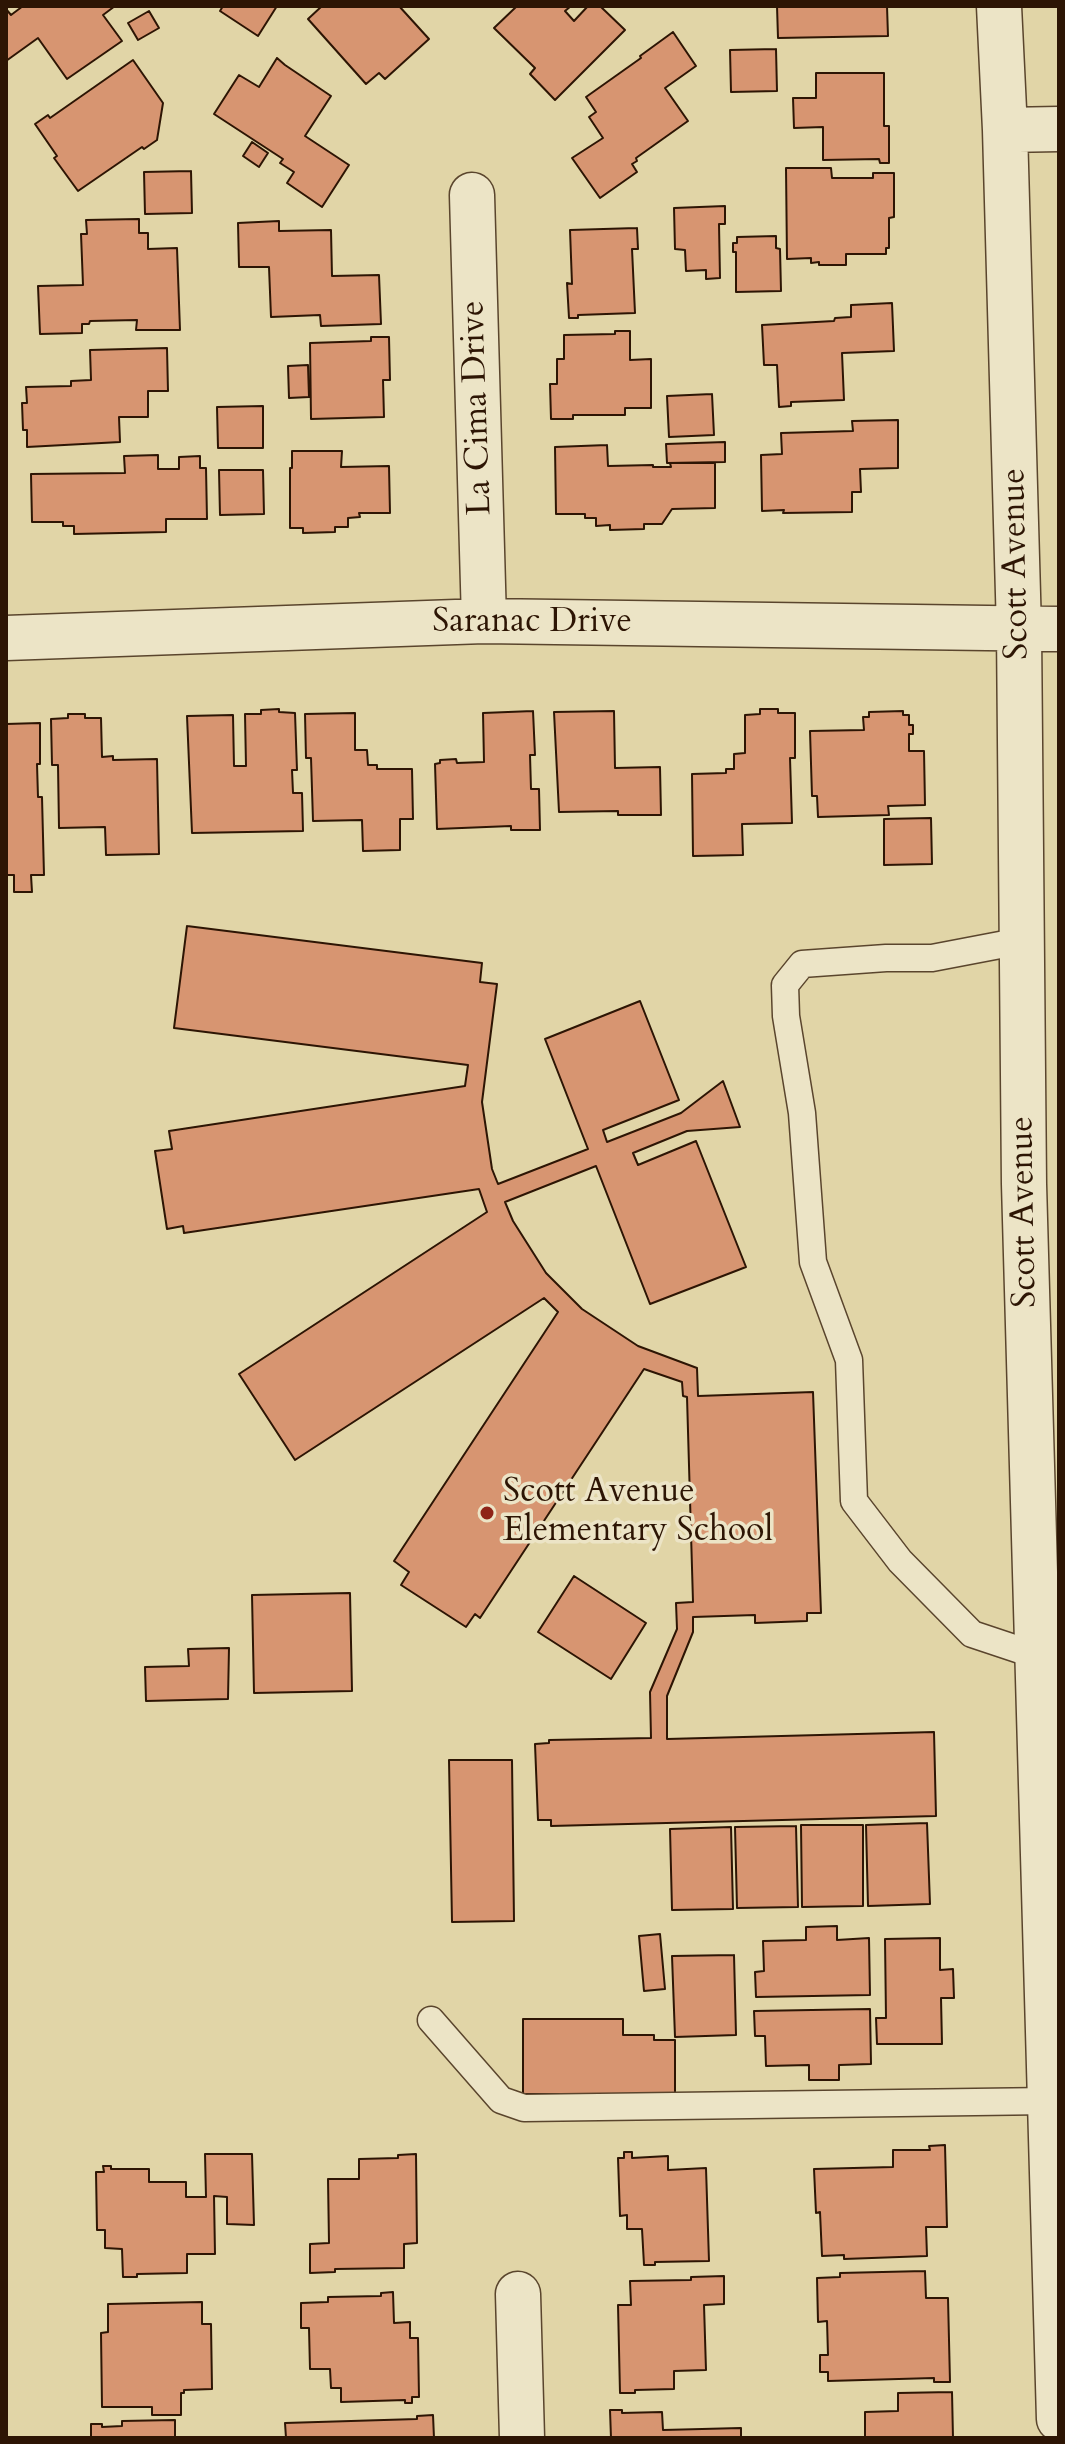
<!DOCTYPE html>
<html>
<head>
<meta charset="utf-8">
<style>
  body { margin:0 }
  #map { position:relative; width:1065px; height:2444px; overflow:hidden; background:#e1d5a7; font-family:Cardo,serif }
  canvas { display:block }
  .frame { position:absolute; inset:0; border:8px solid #2d1504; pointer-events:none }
</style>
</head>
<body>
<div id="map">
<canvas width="1065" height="2444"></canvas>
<div class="frame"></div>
</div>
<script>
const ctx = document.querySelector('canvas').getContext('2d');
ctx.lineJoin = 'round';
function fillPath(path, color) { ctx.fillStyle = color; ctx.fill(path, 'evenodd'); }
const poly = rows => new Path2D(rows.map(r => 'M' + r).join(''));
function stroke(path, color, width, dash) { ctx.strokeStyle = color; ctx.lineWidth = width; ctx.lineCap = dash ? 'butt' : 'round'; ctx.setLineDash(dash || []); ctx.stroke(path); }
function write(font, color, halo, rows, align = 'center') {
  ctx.font = font + ' Cardo,serif'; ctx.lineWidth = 7; ctx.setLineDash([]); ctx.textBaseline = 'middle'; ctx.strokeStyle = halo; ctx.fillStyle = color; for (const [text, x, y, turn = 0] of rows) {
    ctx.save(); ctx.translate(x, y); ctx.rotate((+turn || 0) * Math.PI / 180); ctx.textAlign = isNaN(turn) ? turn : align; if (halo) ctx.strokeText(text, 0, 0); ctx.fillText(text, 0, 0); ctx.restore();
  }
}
const building = poly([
  [23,6,115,6,103,15,122,41,67,79,38,38,6,61,6,9,11,15,23,6],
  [223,6,277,6,258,36,220,11,223,6],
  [322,6,399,6,429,39,385,79,379,73,366,84,308,19,322,6],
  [517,6,571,6,565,11,574,21,588,6,600,6,625,30,555,100,530,74,535,68,494,28,517,6],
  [777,6,887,6,888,36,778,38,777,6],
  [149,11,159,28,138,40,128,23,149,11],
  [673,32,696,66,665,88,688,121,636,158,637,161,632,164,637,172,600,198,572,158,603,138,589,117,596,112,586,97,641,58,640,56,673,32],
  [776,49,777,91,731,92,730,50,776,49],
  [277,58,285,65,331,96,305,136,349,165,322,207,287,183,294,172,280,163,283,159,214,114,239,75,259,87,277,58],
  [133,60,163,103,157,140,144,149,142,147,78,191,54,158,57,156,35,124,48,115,50,118,133,60],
  [816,73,884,73,884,126,889,126,889,163,880,163,879,159,823,160,823,127,794,128,793,98,816,98,816,73],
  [252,142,268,153,259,167,243,156,252,142],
  [786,168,831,168,832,178,873,178,873,173,894,173,894,217,889,218,889,248,886,248,886,254,846,254,846,265,819,265,819,262,811,263,811,258,787,259,786,168],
  [191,171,192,213,145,214,144,172,191,171],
  [725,206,725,224,719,224,720,278,706,279,706,270,686,271,685,250,675,249,674,208,725,206],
  [139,219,139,233,148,233,148,249,177,248,180,330,136,330,137,320,90,321,89,324,82,324,82,333,40,334,38,286,83,285,81,234,87,234,86,220,139,219],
  [279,221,279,231,331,230,332,276,379,275,381,324,321,326,320,315,271,317,269,267,239,267,238,223,279,221],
  [637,228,638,249,632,249,635,313,578,315,578,318,569,318,567,283,572,284,570,230,637,228],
  [776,236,776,248,780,249,781,291,736,292,736,252,733,252,733,243,737,243,737,237,776,236],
  [892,303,894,351,842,353,844,400,791,402,791,406,779,407,777,365,764,365,762,325,834,321,835,318,851,317,851,305,892,303],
  [615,331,630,331,630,360,651,359,651,408,625,408,625,415,573,415,573,419,551,419,550,384,557,384,557,359,564,359,564,335,615,334,615,331],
  [371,337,389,337,390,380,383,380,384,417,311,419,310,343,371,341,371,337],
  [167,348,168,391,148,391,148,417,119,417,120,442,27,447,27,430,23,430,22,403,27,403,26,387,71,386,71,381,91,380,90,350,167,348],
  [308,365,309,397,289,398,288,366,308,365],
  [712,394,714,435,669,437,667,396,712,394],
  [263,406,263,448,218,448,217,407,263,406],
  [898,420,898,468,860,469,861,492,852,492,852,512,783,513,784,510,762,511,761,455,782,454,781,433,853,431,852,421,898,420],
  [725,442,725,462,667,463,666,444,725,442],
  [607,445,608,466,653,465,653,467,671,467,670,463,715,463,715,508,672,509,662,524,644,524,644,529,610,530,610,525,596,526,596,518,585,518,585,514,556,514,555,447,607,445],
  [292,451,342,451,341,467,389,466,390,513,359,513,360,517,348,518,348,527,335,527,335,532,303,533,303,528,290,528,290,468,292,468,292,451],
  [158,455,158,469,179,469,179,457,200,456,200,468,206,468,207,519,166,519,166,532,74,534,74,526,63,526,63,522,32,522,31,474,125,473,124,456,158,455],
  [219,470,263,470,264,514,220,515,219,470],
  [279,709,279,712,295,713,297,770,292,770,293,793,302,793,303,831,192,833,187,716,233,715,234,766,246,766,245,714,261,714,261,710,279,709],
  [760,709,778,709,778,713,795,713,795,758,790,758,792,823,742,824,743,855,693,856,692,774,726,773,726,769,734,769,734,754,745,753,745,715,760,714,760,709],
  [533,711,535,755,530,755,531,789,539,789,540,830,511,830,511,826,437,829,435,764,440,763,440,760,456,759,457,763,484,762,483,713,533,711],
  [614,711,615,768,660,767,661,815,618,815,618,811,559,812,554,712,614,711],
  [903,711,903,715,909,715,909,725,913,725,913,734,909,734,909,751,924,751,925,805,888,806,889,815,818,817,817,796,812,796,810,731,864,730,863,717,869,717,869,712,903,711],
  [355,713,355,750,367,750,368,765,377,765,377,769,412,769,413,819,400,819,400,850,363,851,362,820,313,821,311,758,306,758,305,714,355,713],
  [68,714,85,714,85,718,101,718,102,757,113,756,113,760,157,759,159,854,106,855,105,827,59,828,58,765,52,765,51,719,68,718,68,714],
  [40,723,40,764,37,764,38,797,42,797,44,875,31,875,32,892,14,892,14,875,6,875,6,724,40,723],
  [931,818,932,864,884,865,884,819,931,818],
  [187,926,482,963,480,982,497,984,482,1102,492,1169,498,1184,588,1149,545,1039,640,1001,679,1100,603,1130,607,1142,681,1113,723,1081,740,1127,687,1131,633,1153,638,1165,696,1141,746,1267,650,1304,596,1166,505,1202,513,1221,546,1273,582,1309,638,1346,697,1368,698,1396,813,1392,821,1613,807,1613,807,1621,755,1623,755,1615,693,1617,693,1632,667,1696,667,1739,934,1732,936,1816,551,1826,551,1820,538,1820,535,1744,549,1743,549,1740,651,1738,650,1692,677,1629,676,1603,693,1602,687,1397,683,1396,682,1382,644,1369,480,1618,475,1614,466,1627,401,1585,409,1572,394,1561,558,1312,544,1298,295,1460,239,1374,487,1212,479,1189,184,1233,183,1226,167,1229,155,1151,172,1149,169,1131,465,1086,468,1065,174,1028,187,926],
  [574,1576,646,1623,611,1679,538,1632,574,1576],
  [350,1593,352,1691,254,1693,252,1595,350,1593],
  [229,1648,228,1699,146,1701,145,1667,189,1666,188,1649,229,1648],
  [449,1760,512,1760,514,1921,452,1922,449,1760],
  [927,1823,930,1904,868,1906,866,1825,927,1823],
  [801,1825,863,1825,863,1906,802,1907,801,1825],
  [796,1826,798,1907,737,1908,735,1827,796,1826],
  [731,1827,733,1909,672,1910,670,1829,731,1827],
  [837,1926,837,1940,869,1938,870,1995,756,1997,755,1972,764,1971,763,1941,806,1940,806,1927,837,1926],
  [660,1934,665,1989,644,1991,639,1936,660,1934],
  [940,1938,940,1970,953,1969,954,1998,941,1998,942,2044,877,2044,876,2018,886,2018,885,1939,940,1938],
  [734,1955,736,2035,675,2037,672,1956,734,1955],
  [870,2009,871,2064,839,2065,839,2080,809,2080,809,2065,766,2066,765,2036,755,2036,754,2011,870,2009],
  [523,2019,623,2019,623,2035,654,2035,654,2040,675,2040,675,2094,523,2094,523,2019],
  [945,2145,947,2227,926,2227,927,2256,844,2259,844,2255,822,2256,820,2212,816,2213,814,2169,893,2167,893,2150,930,2150,929,2146,945,2145],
  [624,2152,632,2152,632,2158,668,2156,668,2170,706,2168,709,2261,655,2262,655,2265,644,2265,642,2229,627,2229,627,2215,620,2216,618,2158,624,2158,624,2152],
  [205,2154,252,2154,254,2225,227,2224,227,2197,214,2196,215,2254,187,2254,187,2273,137,2274,137,2277,123,2277,122,2249,105,2248,105,2230,97,2230,96,2172,104,2172,103,2166,111,2166,111,2169,149,2169,149,2182,186,2182,186,2197,206,2197,205,2154],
  [416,2154,417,2243,404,2244,404,2268,335,2269,335,2272,310,2273,310,2244,329,2243,328,2179,359,2179,359,2159,398,2158,398,2155,416,2154],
  [925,2271,926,2298,948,2298,950,2382,934,2382,934,2378,828,2381,828,2372,820,2372,820,2355,828,2355,827,2321,818,2322,817,2278,840,2277,840,2273,925,2271],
  [724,2276,724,2304,704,2305,706,2370,674,2371,674,2389,635,2390,635,2393,620,2393,618,2305,631,2305,630,2281,691,2280,691,2277,724,2276],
  [393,2292,394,2323,410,2322,410,2338,418,2338,419,2397,412,2397,412,2403,405,2403,405,2400,341,2402,341,2388,331,2388,330,2369,310,2369,309,2328,301,2328,301,2303,328,2302,328,2297,381,2296,381,2293,393,2292],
  [202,2302,202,2324,211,2324,212,2389,184,2390,184,2393,181,2393,181,2415,152,2415,152,2407,102,2407,101,2333,108,2332,108,2304,202,2302],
  [952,2392,953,2438,865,2438,865,2412,898,2411,898,2393,952,2392],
  [610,2410,622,2410,622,2413,662,2412,663,2430,741,2428,741,2438,611,2438,610,2410],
  [433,2415,434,2438,286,2438,285,2423,417,2419,417,2416,433,2415],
  [175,2420,175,2438,91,2438,91,2424,102,2424,102,2427,122,2426,122,2421,175,2420]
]);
fillPath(building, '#d79571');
stroke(building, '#2d1504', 2);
const service = poly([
  [1021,941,932,958,886,958,802,964,785,985,786,1016,802,1113,813,1262,849,1360,854,1501,900,1561,972,1634,1038,1656],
  [431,2020,501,2100,524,2108,1050,2101]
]);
const minor = poly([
  [999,6,1005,130,1019,630,1024,1184,1059,2419],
  [1005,130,1059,129],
  [472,195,484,621],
  [6,638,484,621,1059,629],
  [518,2294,522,2438]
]);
stroke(service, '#5a452d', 29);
stroke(minor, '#5a452d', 47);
stroke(service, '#ece4c6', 26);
stroke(minor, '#ece4c6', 44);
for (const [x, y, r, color] of [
  [487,1513,8,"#8f2418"]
]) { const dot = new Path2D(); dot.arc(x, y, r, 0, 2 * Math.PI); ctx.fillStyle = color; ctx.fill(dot); stroke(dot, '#ece4c6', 3); }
write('34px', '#2d1504', '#ece4c6', [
  ["La Cima Drive",478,408,-92],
  ["Scott Avenue",1017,564,-91],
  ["Saranac Drive",532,623],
  ["Scott Avenue",1025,1212,-91]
]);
write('34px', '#2d1504', '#ece4c6', [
  ["Scott Avenue",503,1493],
  ["Elementary School",503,1532]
], 'left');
</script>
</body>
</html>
